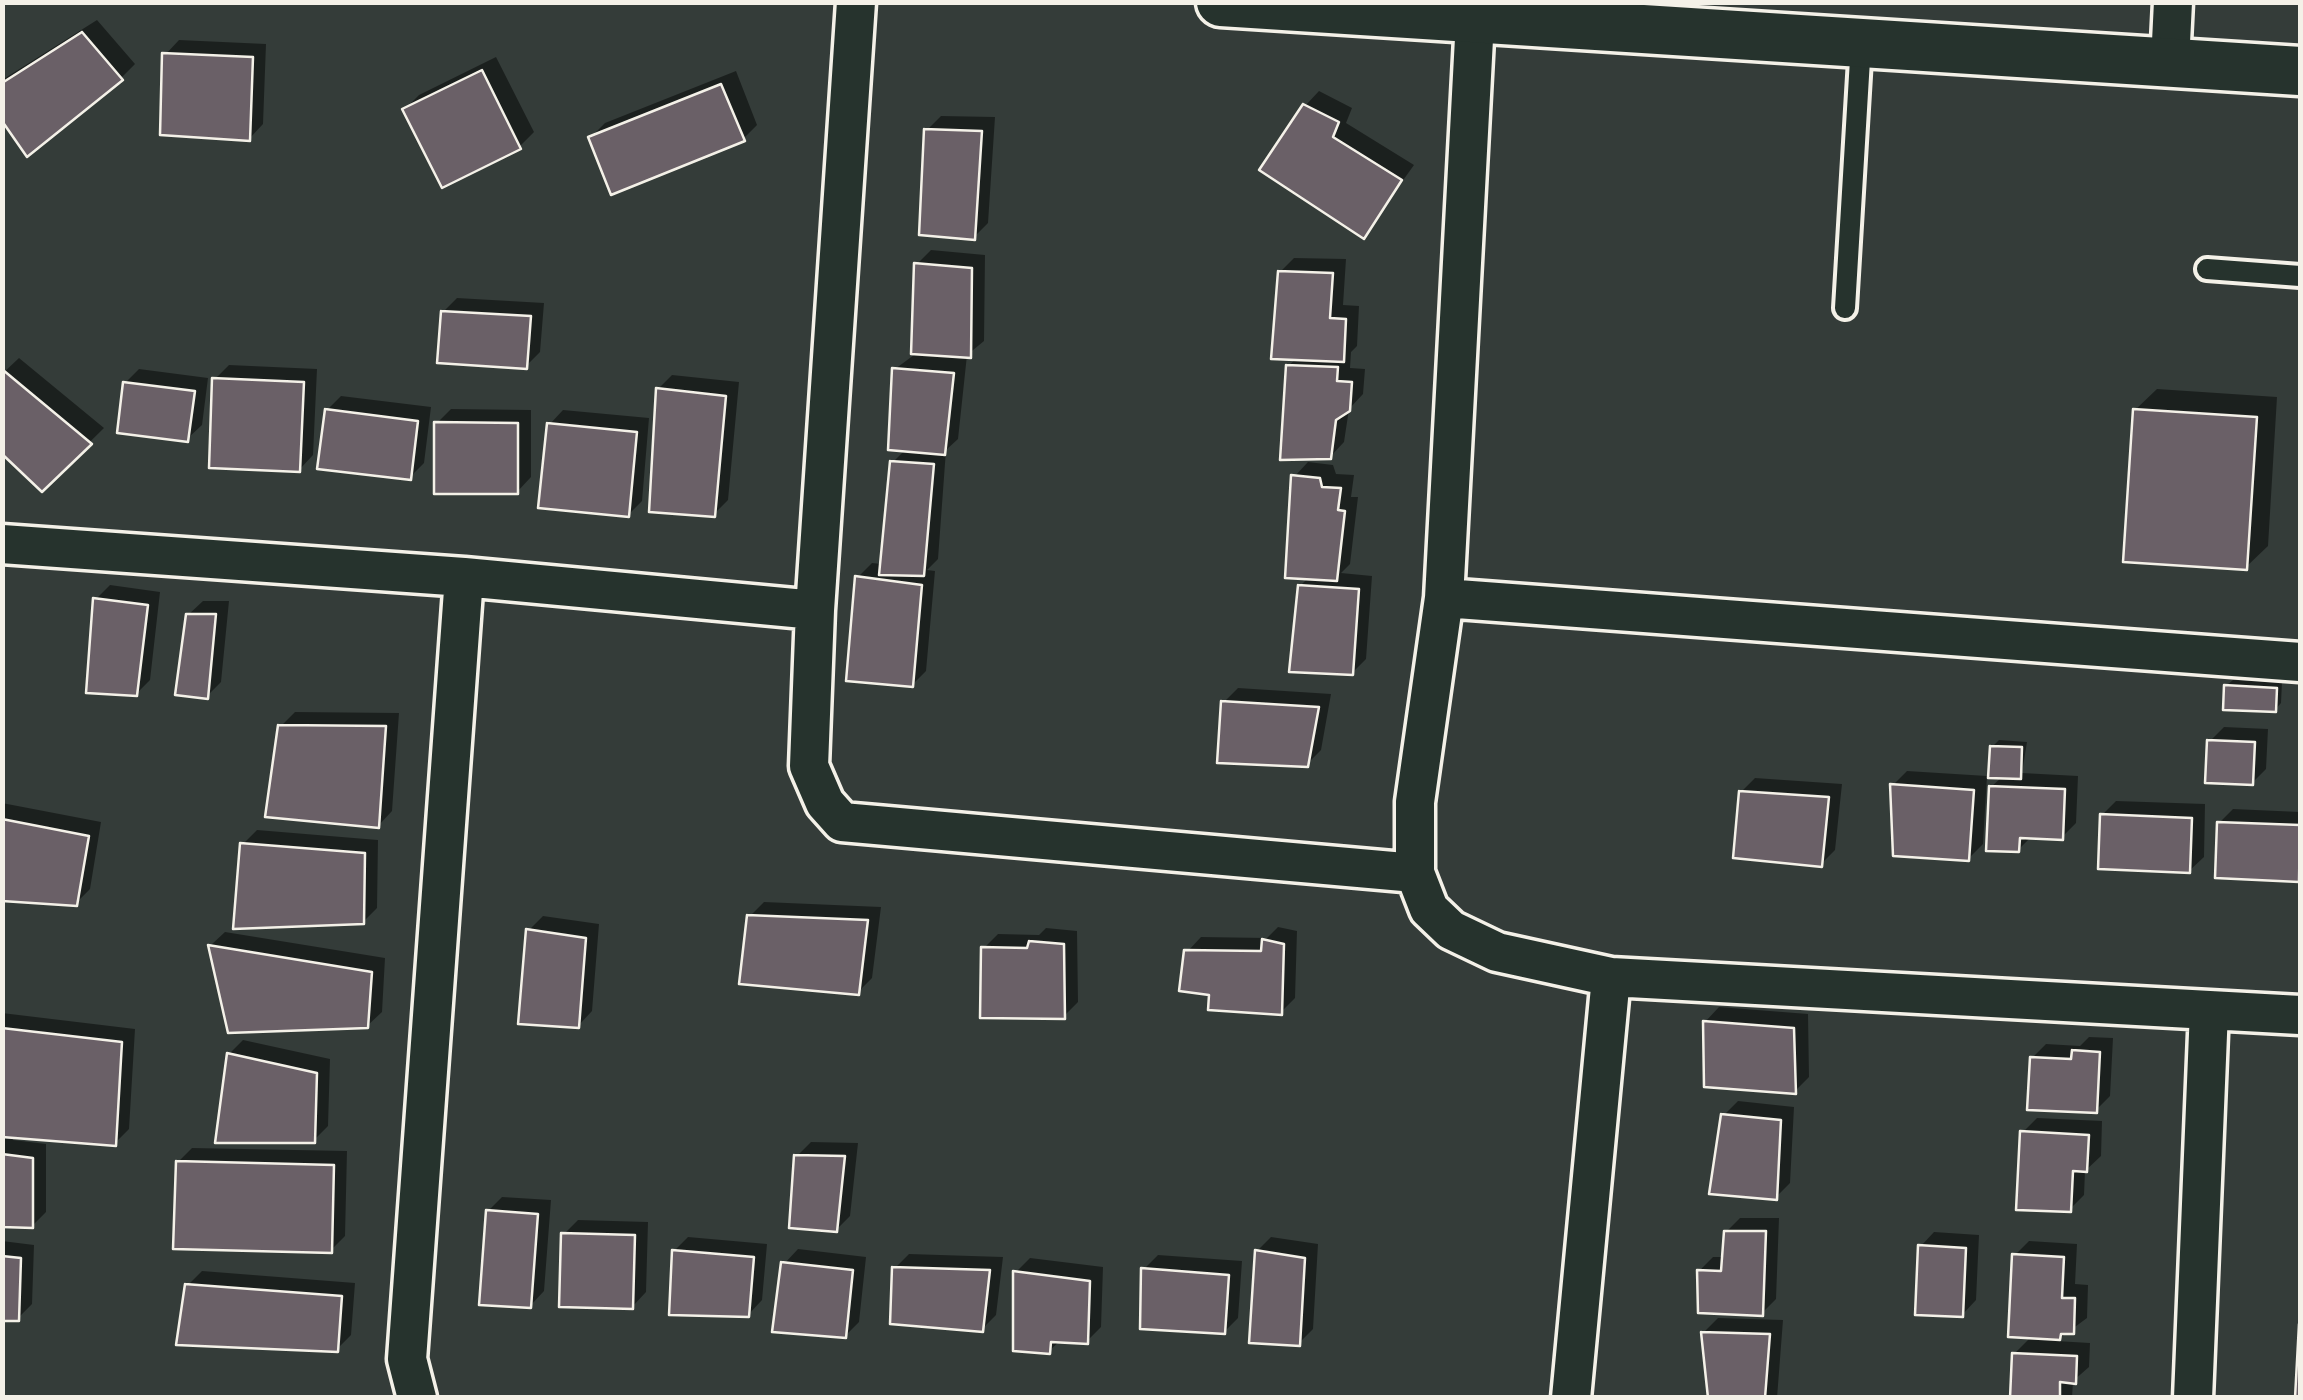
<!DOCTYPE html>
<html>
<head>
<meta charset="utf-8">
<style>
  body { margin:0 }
  #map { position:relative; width:2303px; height:1400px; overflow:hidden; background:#343c39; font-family:"Indie Flower",sans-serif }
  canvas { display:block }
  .frame { position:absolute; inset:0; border:5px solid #f4f1e8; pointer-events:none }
</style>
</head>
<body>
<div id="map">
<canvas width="2303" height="1400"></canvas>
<div class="frame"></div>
</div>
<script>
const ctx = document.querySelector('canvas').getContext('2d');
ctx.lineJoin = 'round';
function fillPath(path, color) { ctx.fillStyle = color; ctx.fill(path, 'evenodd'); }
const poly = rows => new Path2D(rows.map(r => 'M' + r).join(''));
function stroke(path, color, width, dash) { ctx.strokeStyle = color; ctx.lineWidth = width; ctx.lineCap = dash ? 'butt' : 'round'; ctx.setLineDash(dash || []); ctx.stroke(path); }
fillPath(poly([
  [97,20,135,64,121,78,2,117,2,80],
  [179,40,266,44,263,124,249,139,165,55],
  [496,57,534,132,520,146,405,109,419,95],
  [736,71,757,125,743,139,590,138,605,123],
  [1319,91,1352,108,1346,123,1414,165,1363,236,1305,106],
  [941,116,995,117,988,223,974,237,927,130],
  [931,250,985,255,984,341,967,355,958,439,946,450,938,559,927,570,935,571,926,671,912,685,858,577,872,563,882,564,893,462,906,449,895,369,914,355,917,264],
  [1294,258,1346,259,1343,305,1359,306,1357,346,1351,352,1350,368,1365,369,1363,394,1349,409,1344,442,1330,457,1288,366,1297,358,1280,272],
  [457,298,544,303,540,352,526,366,443,312],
  [19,358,104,428,42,489,2,450,2,374],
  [229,365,317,369,313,455,299,470,215,379],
  [139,369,208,378,202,425,187,439,125,383],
  [672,375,739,382,728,500,714,514,658,389],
  [2157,389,2277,397,2268,546,2246,567,2135,410],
  [341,396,431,407,424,463,410,477,327,410],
  [451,409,531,410,531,477,517,492,437,423],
  [563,410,649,418,642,501,628,515,549,425],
  [1308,462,1333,465,1336,474,1354,475,1351,497,1358,497,1350,564,1341,573,1372,576,1366,659,1352,673,1300,586,1309,577,1294,477],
  [110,585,160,592,150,680,136,694,96,599],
  [203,601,229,601,221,682,207,696,188,615],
  [2233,680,2282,682,2281,703,2275,710,2226,686],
  [1238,688,1331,694,1321,750,1307,764,1224,702],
  [295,712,399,713,392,811,378,826,281,726],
  [2224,727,2268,729,2266,769,2252,783,2210,741],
  [1999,740,2027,742,2022,773,2078,776,2076,823,2062,837,2032,836,2018,850,1991,787,2003,776,1992,747],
  [1907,771,1987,776,1983,844,1968,859,1893,785],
  [1755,778,1842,784,1835,850,1821,864,1741,792],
  [2116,801,2205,804,2204,857,2189,871,2102,815],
  [2,803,101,822,90,889,76,903,2,899],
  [2233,809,2300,812,2298,880,2219,823],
  [257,830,378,840,377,908,363,922,243,844],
  [764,902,881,907,872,978,858,992,750,916],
  [543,916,599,924,592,1011,578,1026,529,930],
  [1278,927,1297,931,1295,998,1281,1012,1211,993,1187,952,1201,937,1267,938],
  [1046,928,1077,931,1078,1002,1064,1016,984,948,998,934,1039,935],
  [225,932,385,958,382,1012,367,1026,230,1030,211,945],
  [1719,1007,1808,1014,1809,1077,1795,1091,1705,1022],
  [2,1013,135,1029,129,1129,115,1143,13,1136,13,1140,46,1144,46,1212,32,1226,2,1225],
  [2089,1037,2113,1038,2110,1096,2096,1110,2032,1058,2046,1044,2080,1046],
  [243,1040,330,1059,328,1126,314,1140,229,1054],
  [1738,1101,1794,1107,1790,1183,1776,1197,1724,1115],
  [2037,1118,2102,1121,2101,1156,2085,1171,2084,1195,2070,1209,2023,1132],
  [811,1142,858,1143,850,1216,836,1230,797,1156],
  [192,1148,347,1151,345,1236,331,1250,178,1162],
  [502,1197,551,1200,544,1291,530,1306,488,1211],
  [1740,1218,1779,1218,1776,1299,1762,1313,1699,1271,1713,1257,1724,1257,1726,1232],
  [578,1220,648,1222,646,1292,632,1307,564,1234],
  [1934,1232,1979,1235,1976,1300,1962,1315,1920,1247],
  [688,1237,767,1244,762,1300,748,1315,674,1251],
  [1271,1237,1318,1244,1313,1329,1299,1343,1257,1251],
  [2,1241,34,1245,32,1304,18,1318,2,1318],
  [2029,1241,2077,1244,2075,1284,2088,1285,2087,1318,2056,1341,2090,1343,2089,1367,2073,1381,2072,1398,2012,1398,2014,1354,2032,1336,2015,1255],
  [798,1249,866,1257,859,1322,845,1336,784,1264],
  [909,1254,1003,1257,996,1315,982,1329,895,1268],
  [1158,1255,1242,1261,1238,1318,1224,1332,1144,1269],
  [1030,1258,1103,1267,1101,1327,1087,1341,1061,1340,1049,1351,1016,1272],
  [202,1271,355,1283,351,1335,337,1349,188,1285],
  [1718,1318,1783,1320,1777,1398,1711,1398,1704,1332]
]), '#0007');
const building = poly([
  [82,32,123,80,27,157,2,121,2,83,82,32],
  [162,53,253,57,250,141,160,135,162,53],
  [482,70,521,149,442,188,402,109,482,70],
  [721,84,745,141,611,195,588,137,721,84],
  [1303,104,1339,122,1333,137,1402,180,1364,239,1259,170,1303,104],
  [924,129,982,131,975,240,919,235,924,129],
  [914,263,972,268,971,358,911,354,914,263],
  [1278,271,1333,273,1330,318,1346,319,1344,362,1271,359,1278,271],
  [441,311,531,316,527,369,437,363,441,311],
  [1286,365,1338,367,1337,381,1352,382,1350,411,1336,420,1331,459,1280,460,1286,365],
  [892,368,954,373,945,455,888,450,892,368],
  [3,370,92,444,42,492,2,454,3,370],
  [212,378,304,382,300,472,209,468,212,378],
  [123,382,195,391,188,442,117,433,123,382],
  [656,388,726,396,715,517,649,512,656,388],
  [325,409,418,421,411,480,317,469,325,409],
  [2133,409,2257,417,2247,570,2123,562,2133,409],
  [434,422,518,423,518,494,434,494,434,422],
  [547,423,637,432,629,517,538,508,547,423],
  [890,461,934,464,924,576,879,575,890,461],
  [1291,475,1320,478,1322,487,1341,488,1338,510,1345,511,1337,581,1285,578,1291,475],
  [855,576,922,585,913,687,846,681,855,576],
  [1298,585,1359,589,1353,675,1289,672,1298,585],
  [93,598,148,605,137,696,86,693,93,598],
  [186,614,216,614,208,699,175,695,186,614],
  [2224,685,2277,688,2276,712,2223,710,2224,685],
  [1221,701,1319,707,1308,767,1217,763,1221,701],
  [278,725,386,726,379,828,265,817,278,725],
  [2207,740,2255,742,2253,785,2205,783,2207,740],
  [1990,746,2022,747,2021,779,1988,778,1990,746],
  [1890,784,1974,790,1969,861,1893,856,1890,784],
  [1989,786,2065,789,2063,840,2020,838,2019,852,1986,851,1989,786],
  [1739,791,1829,797,1822,867,1733,858,1739,791],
  [2100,814,2192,818,2190,873,2098,869,2100,814],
  [2,819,89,836,77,906,2,901,2,819],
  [2217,822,2300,825,2299,882,2215,878,2217,822],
  [240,843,365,853,364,924,233,929,240,843],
  [747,915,868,920,859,995,739,984,747,915],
  [526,929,586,938,579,1028,518,1024,526,929],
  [1262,939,1284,944,1282,1015,1208,1010,1209,995,1179,991,1184,950,1261,951,1262,939],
  [1029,941,1064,944,1065,1019,980,1018,981,947,1027,948,1029,941],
  [208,945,372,972,368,1028,228,1033,208,945],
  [1703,1021,1794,1028,1796,1094,1704,1087,1703,1021],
  [2,1028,122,1042,116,1146,2,1137,2,1028],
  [2072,1050,2100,1052,2097,1113,2027,1110,2030,1057,2071,1059,2072,1050],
  [227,1053,317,1073,315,1143,215,1143,227,1053],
  [1721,1114,1781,1120,1777,1200,1709,1194,1721,1114],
  [2020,1131,2089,1135,2087,1172,2073,1171,2071,1212,2016,1210,2020,1131],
  [2,1154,33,1158,33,1228,2,1227,2,1154],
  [794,1155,845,1156,837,1232,789,1228,794,1155],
  [176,1161,334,1165,332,1253,173,1249,176,1161],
  [486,1210,538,1214,531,1308,479,1305,486,1210],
  [1724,1231,1766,1231,1763,1316,1698,1313,1697,1270,1721,1271,1724,1231],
  [561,1233,635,1235,633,1309,559,1307,561,1233],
  [1918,1245,1966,1248,1963,1317,1915,1315,1918,1245],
  [672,1250,754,1257,749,1317,669,1315,672,1250],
  [1255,1250,1305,1258,1300,1346,1249,1343,1255,1250],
  [2012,1254,2064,1257,2062,1298,2075,1298,2074,1334,2061,1334,2060,1340,2008,1337,2012,1254],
  [2,1256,21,1258,19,1321,2,1321,2,1256],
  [781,1262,853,1270,846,1338,772,1332,781,1262],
  [892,1267,990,1270,983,1332,890,1324,892,1267],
  [1141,1268,1229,1275,1225,1334,1140,1329,1141,1268],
  [1013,1271,1090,1281,1088,1344,1051,1342,1050,1354,1013,1351,1013,1271],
  [185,1284,342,1296,338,1352,176,1345,185,1284],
  [2299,1324,2300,1398,2295,1398,2299,1324],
  [1701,1332,1770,1334,1765,1398,1708,1398,1701,1332],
  [2012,1353,2077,1356,2076,1384,2060,1382,2060,1398,2010,1398,2012,1353]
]);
fillPath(building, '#6a6067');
stroke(building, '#f4f1e8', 2.5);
const service = poly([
  [2207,269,2300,276],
  [1845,308,1861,43]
]);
const minor = poly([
  [856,2,815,610,809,766,825,803,842,822,1415,873],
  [1475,20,1444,598,1415,802,1415,873,1429,909,1451,930,1497,952,1611,977,2300,1015],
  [2170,62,2173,2],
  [2,544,464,577,815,610],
  [1444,598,2300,662],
  [417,1398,407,1359,464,577],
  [1571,1398,1611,977],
  [2193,1398,2209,1010]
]);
const tertiary = poly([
  [1221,2,2300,71]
]);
stroke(service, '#f4f1e8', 28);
stroke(minor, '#f4f1e8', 45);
stroke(tertiary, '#f4f1e8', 55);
stroke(service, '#26332d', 20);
stroke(minor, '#26332d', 38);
stroke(tertiary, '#26332d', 48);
</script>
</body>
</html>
